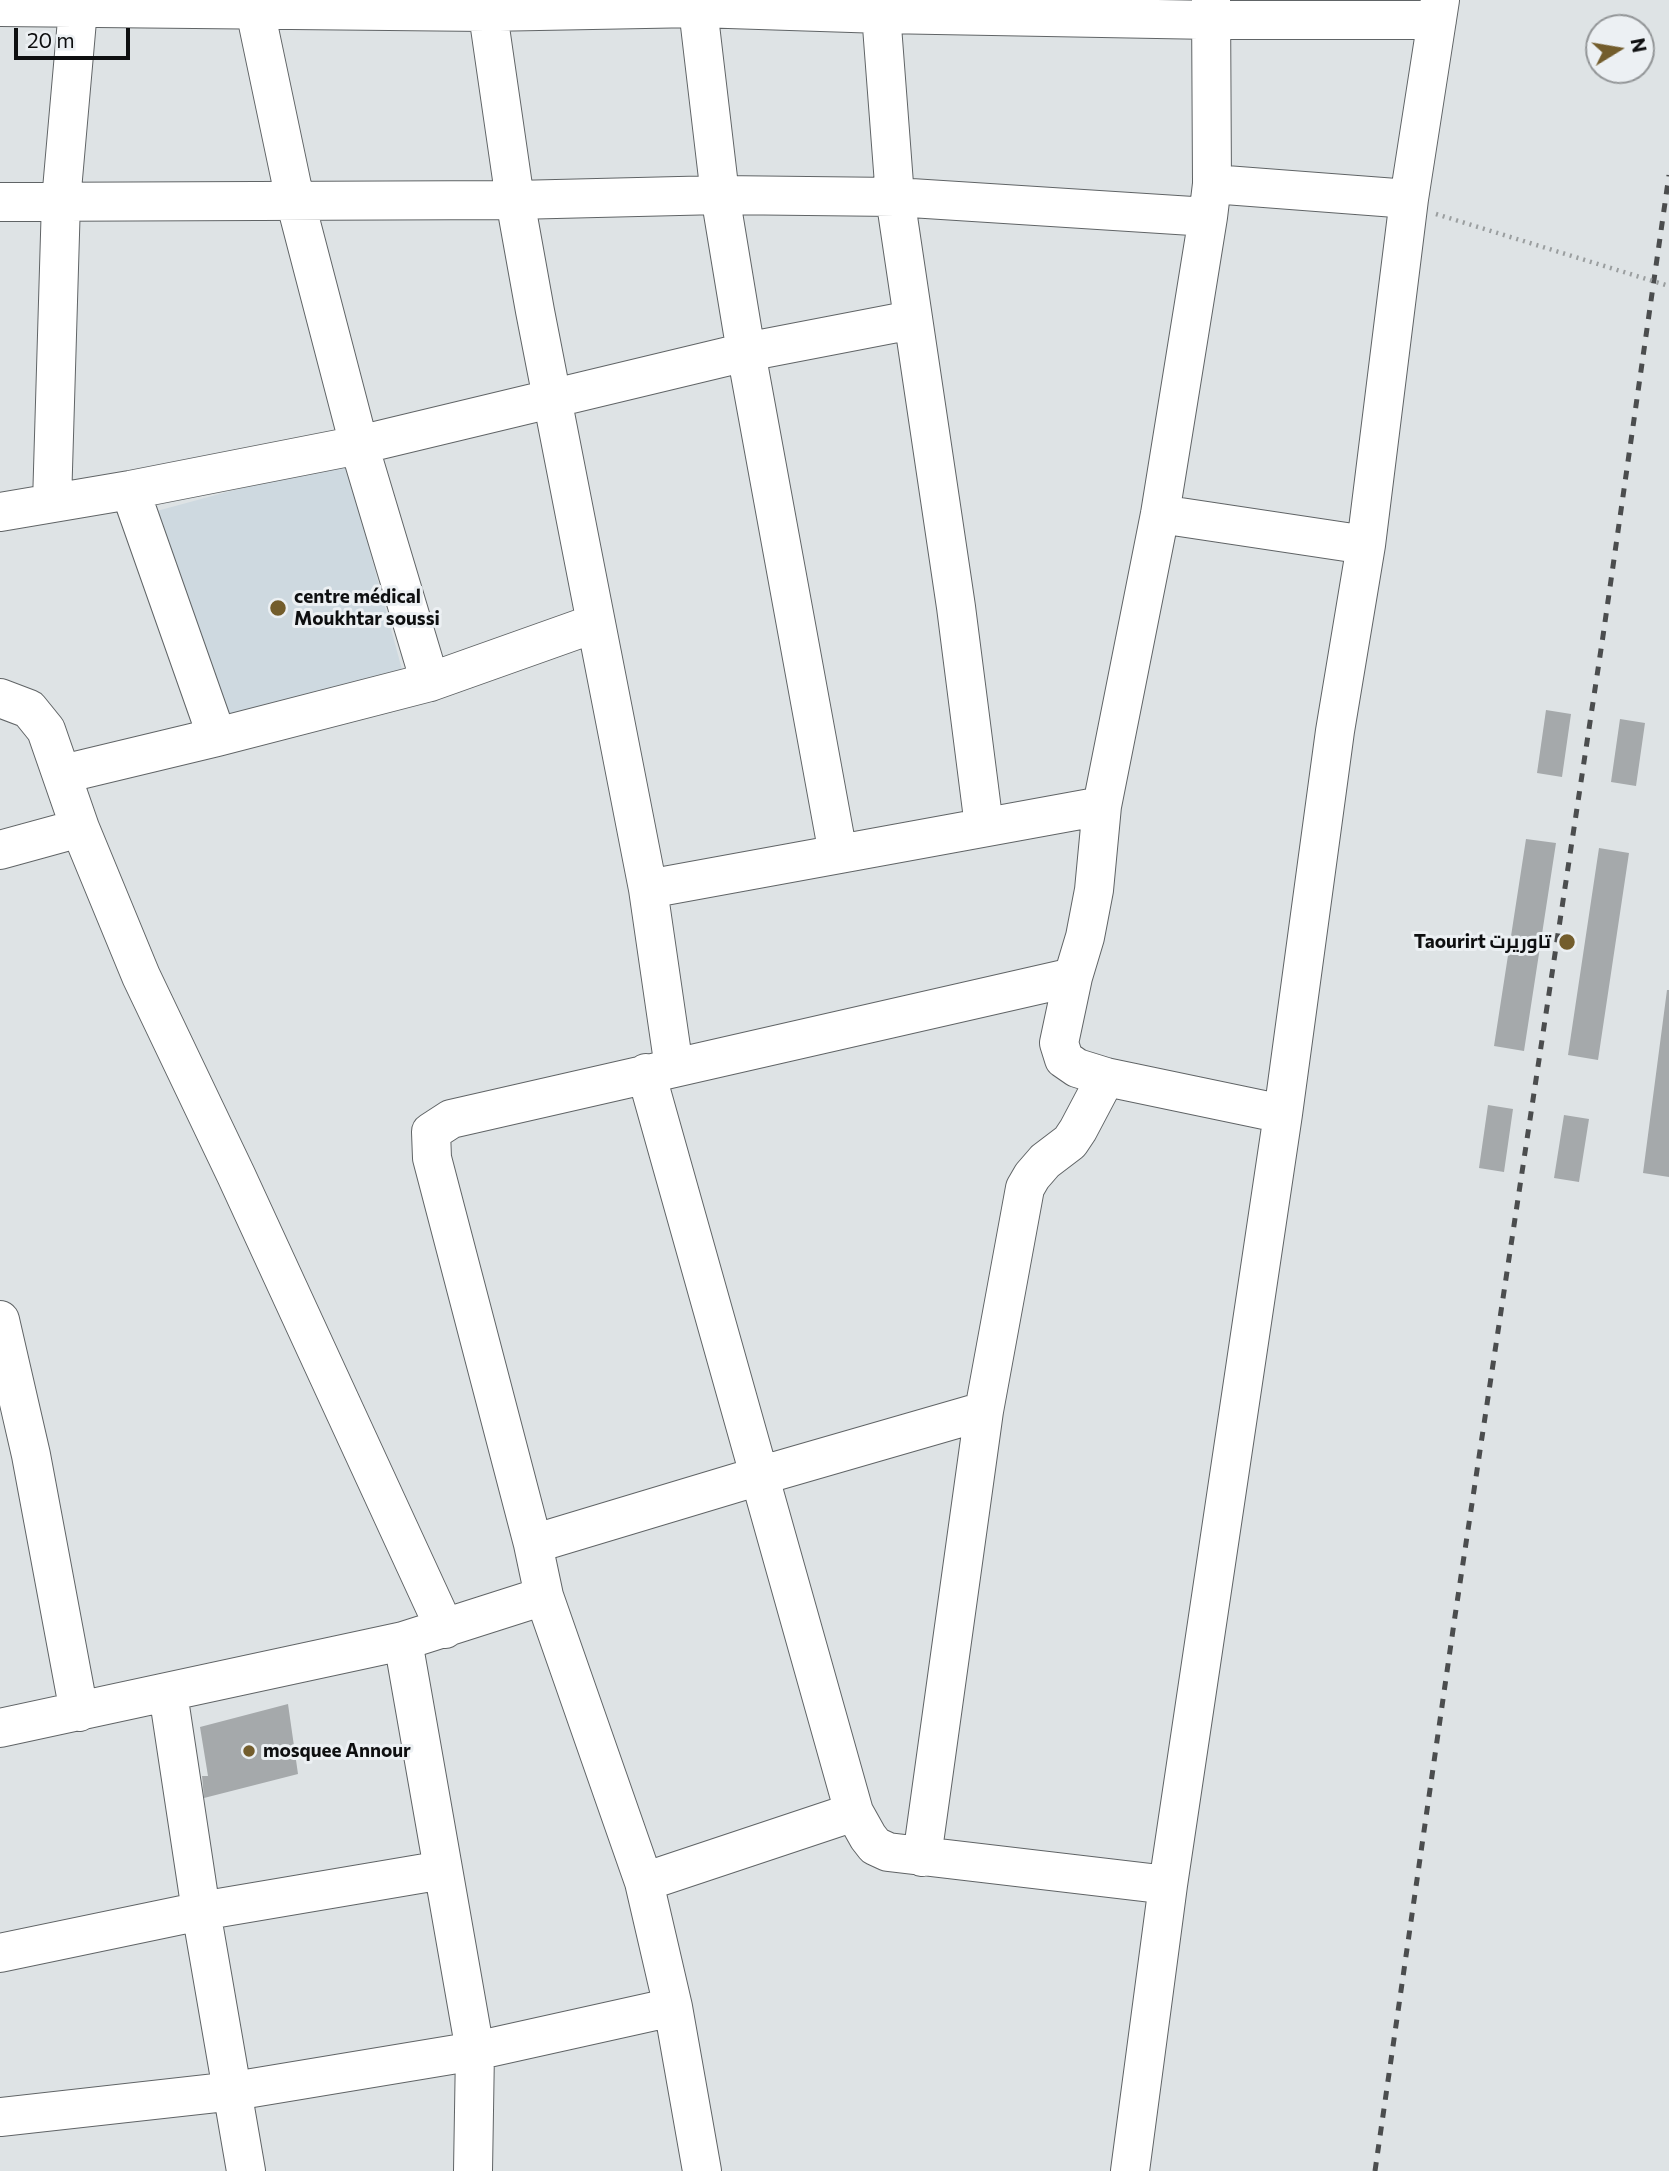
<!DOCTYPE html>
<html>
<head>
<meta charset="utf-8">
<style>
  body { margin:0 }
  #map { position:relative; width:1669px; height:2171px; overflow:hidden; background:#dee3e5; font-family:Commissioner,sans-serif }
  canvas { display:block }
  .north { position:absolute; left:1585px; top:14px; width:70px; height:70px; box-sizing:border-box; background:#ecf0f3; border:2px solid #939698; border-radius:50%; rotate:79deg; font-size:19px; font-weight:700; line-height:28px; text-align:center; color:#0e0f10 }
  .north::after { content:''; display:block; margin:auto; width:24px; height:32px; background:#735d2c; clip-path:polygon(50% 0,100% 100%,50% 72%,0 100%) }
  .scale { position:absolute; left:14px; top:28px; width:116px; height:32px; box-sizing:border-box; border:4px solid #0e0f10; border-top:0; padding-left:9px; font-size:21px; line-height:24px; white-space:nowrap; color:#0e0f10; -webkit-text-stroke:5px #ecf0f3; paint-order:stroke }
</style>
</head>
<body>
<div id="map">
<canvas width="1669" height="2171"></canvas>
<div class="north">N</div>
<div class="scale">20 m</div>
</div>
<script>
const ctx = document.querySelector('canvas').getContext('2d');
ctx.lineJoin = 'round';
function fillPath(path, color) { ctx.fillStyle = color; ctx.fill(path, 'evenodd'); }
const poly = rows => new Path2D(rows.map(r => 'M' + r).join(''));
function stroke(path, color, width, dash) { ctx.strokeStyle = color; ctx.lineWidth = width; ctx.lineCap = dash ? 'butt' : 'round'; ctx.setLineDash(dash || []); ctx.stroke(path); }
function write(font, color, halo, rows, align = 'center') {
  ctx.font = font + ' Commissioner,Cairo,sans-serif'; ctx.lineWidth = 6; ctx.setLineDash([]); ctx.textBaseline = 'middle'; ctx.strokeStyle = halo; ctx.fillStyle = color; for (const [text, x, y, turn = 0] of rows) {
    ctx.save(); ctx.translate(x, y); ctx.rotate((+turn || 0) * Math.PI / 180); ctx.textAlign = isNaN(turn) ? turn : align; if (halo) ctx.strokeText(text, 0, 0); ctx.fillText(text, 0, 0); ctx.restore();
  }
}
fillPath(poly([
  [345,460,410,699,234,746,131,518]
]), '#ced9e0');
fillPath(poly([
  [1546,710,1571,714,1562,777,1537,773],
  [1620,719,1645,723,1636,786,1611,782],
  [1526,839,1556,843,1524,1051,1494,1046],
  [1599,848,1629,853,1598,1060,1568,1055],
  [1667,990,1669,990,1669,1177,1643,1173],
  [1488,1105,1513,1109,1504,1172,1479,1168],
  [1564,1115,1589,1119,1579,1182,1554,1178],
  [288,1704,298,1774,204,1798,202,1776,208,1776,200,1727]
]), '#a5a9ab');
const minor = poly([
  [486,0,515,200,535,311,648,889,674,1068],
  [697,0,720,195,746,352,838,854],
  [880,0,895,197,956,607,984,826],
  [1211,0,1212,184,1208,217,1160,514,1102,806,1094,890,1085,937,1073,977,1059,1043,1064,1059,1077,1068,1106,1077,1283,1114],
  [0,7,486,12,698,8,882,14,1212,20,1437,20],
  [255,10,295,200,359,445,430,682],
  [1212,184,1409,199],
  [0,202,515,200,720,195,895,197,1208,217],
  [130,490,217,737],
  [52,503,61,201,78,9],
  [0,512,130,490,359,445,746,352,912,320],
  [1160,514,1366,545],
  [0,698,29,709,46,730,80,828,141,976,236,1175,445,1629],
  [63,774,217,737,430,682,596,623],
  [0,850,80,828],
  [648,889,1102,806],
  [646,1073,854,1812,868,1837,875,1846,888,1852,1168,1885],
  [0,1320,31,1455,79,1712],
  [533,1544,759,1476,984,1411],
  [403,1641,475,2051,473,2171],
  [168,1693,201,1911,246,2171],
  [0,1728,403,1641,544,1596],
  [922,1857,984,1411,1025,1188,1032,1176,1045,1161,1070,1142,1078,1130,1106,1077],
  [644,1882,854,1812],
  [0,1953,201,1911,443,1870],
  [0,2117,234,2091,475,2051,673,2007],
  [702,2171,673,2007,644,1882,544,1596,533,1544,432,1158,431,1132,451,1119,1073,977],
  [1130,2171,1168,1885,1283,1114,1335,731,1366,545,1409,199,1440,0]
]);
stroke(minor, '#606466', 40);
stroke(minor, '#fff', 38);
stroke(poly([
  [1375,2171,1455,1616,1603,636,1669,175]
]), '#4b4d4e', 5, [9, 9]);
stroke(poly([
  [1436,214,1669,286]
]), '#9a9e9f', 4.5, [2, 5]);
for (const [x, y, r, color] of [
  [278,608,9,"#735d2c"],
  [1567,942,9,"#735d2c"],
  [249,1751,7,"#735d2c"]
]) { const dot = new Path2D(); dot.arc(x, y, r, 0, 2 * Math.PI); ctx.fillStyle = color; ctx.fill(dot); stroke(dot, '#ecf0f3', 2.5); }
write('bold 19px', '#0e0f10', '#ecf0f3', [
  ["centre médical",294,597],
  ["Moukhtar soussi",294,619],
  ["Taourirt تاوريرت",1551,942,"right"],
  ["mosquee Annour",263,1751]
], 'left');
</script>
</body>
</html>
